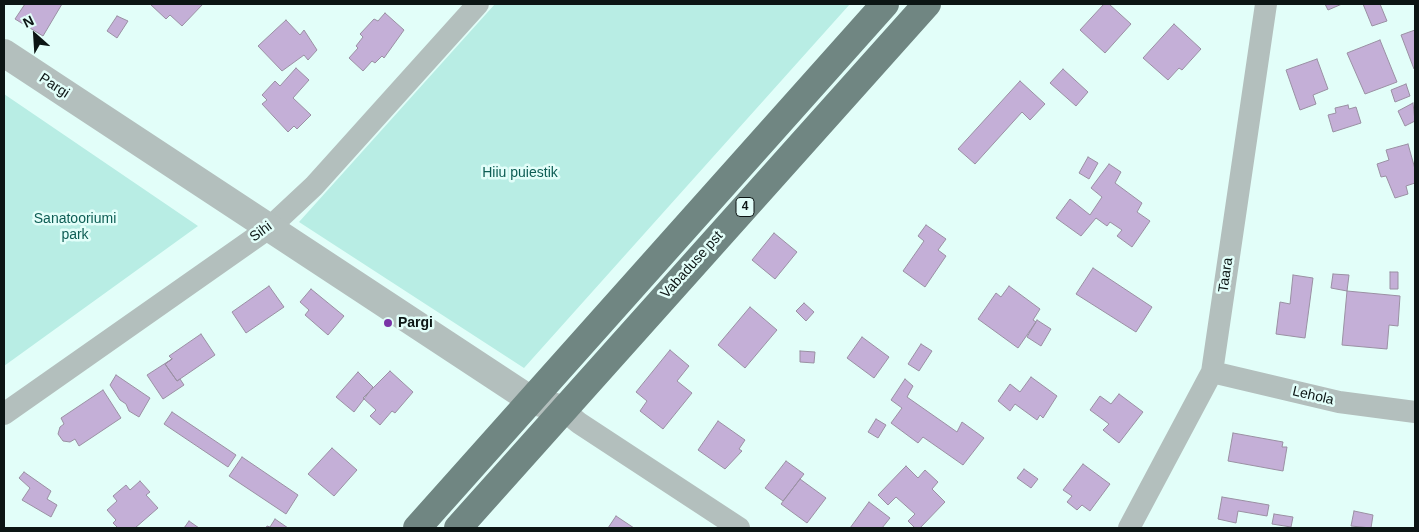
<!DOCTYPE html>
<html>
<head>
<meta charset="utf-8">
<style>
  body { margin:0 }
  #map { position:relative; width:1419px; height:532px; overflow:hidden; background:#e2fef9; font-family:Helvetica,sans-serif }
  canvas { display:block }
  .frame { position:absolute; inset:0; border:5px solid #0c1514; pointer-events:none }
  .north { position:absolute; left:10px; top:10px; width:50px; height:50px; -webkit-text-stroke:4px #e2fef9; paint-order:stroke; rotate:334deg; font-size:14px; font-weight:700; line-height:20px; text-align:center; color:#0c1514 }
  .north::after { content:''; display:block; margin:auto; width:18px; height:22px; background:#0c1514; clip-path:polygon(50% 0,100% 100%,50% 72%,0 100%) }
</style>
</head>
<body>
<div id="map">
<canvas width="1419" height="532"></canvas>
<div class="frame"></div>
<div class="north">N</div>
</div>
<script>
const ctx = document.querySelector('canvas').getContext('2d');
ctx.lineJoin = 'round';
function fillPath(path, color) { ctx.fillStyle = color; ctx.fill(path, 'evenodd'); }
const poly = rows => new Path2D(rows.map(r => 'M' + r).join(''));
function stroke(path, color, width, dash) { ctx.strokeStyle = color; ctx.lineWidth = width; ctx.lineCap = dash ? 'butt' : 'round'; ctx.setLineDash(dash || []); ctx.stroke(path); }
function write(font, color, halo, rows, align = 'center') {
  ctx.font = font + ' Helvetica,sans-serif'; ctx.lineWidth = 5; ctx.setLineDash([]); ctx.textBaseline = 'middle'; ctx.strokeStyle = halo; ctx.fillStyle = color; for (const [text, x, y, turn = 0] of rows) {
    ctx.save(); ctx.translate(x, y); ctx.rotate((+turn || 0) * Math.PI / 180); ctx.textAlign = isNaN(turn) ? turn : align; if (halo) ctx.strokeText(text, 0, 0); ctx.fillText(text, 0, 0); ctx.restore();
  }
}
fillPath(poly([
  [495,4,850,4,524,368,299,222],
  [4,94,198,226,4,366]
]), '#b8ede4');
const building = poly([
  [25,4,62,4,43,36,15,19,25,4],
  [150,4,203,4,182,26,170,15,166,19,150,4],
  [1104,4,1109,4,1131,24,1105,53,1080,30,1104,4],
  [1325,4,1342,4,1328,10,1325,4],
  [1363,4,1380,4,1387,21,1372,26,1363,4],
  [385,13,404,30,384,58,382,56,375,63,372,61,363,71,349,58,358,48,356,46,363,37,360,34,374,19,378,21,385,13],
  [117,16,128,21,117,38,107,31,117,16],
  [286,20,300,35,304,30,317,50,308,60,304,55,282,71,258,46,286,20],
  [1174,24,1201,49,1182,70,1179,68,1168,80,1143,58,1174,24],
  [1415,30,1415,68,1414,69,1401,35,1415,30],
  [1380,40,1397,82,1365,94,1347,53,1380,40],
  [1317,59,1328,89,1313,95,1316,104,1300,110,1286,70,1317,59],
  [296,68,309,80,293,98,311,115,297,129,294,126,288,132,262,104,267,100,262,95,275,81,280,86,296,68],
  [1063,69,1088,92,1076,106,1050,83,1063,69],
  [1020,81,1045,104,1030,120,1022,112,975,164,958,149,1020,81],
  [1406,84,1410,96,1395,102,1391,90,1406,84],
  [1413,103,1415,121,1405,126,1398,111,1413,103],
  [1348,105,1349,109,1356,107,1361,123,1333,132,1328,115,1336,113,1335,108,1348,105],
  [1408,144,1415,169,1415,183,1406,186,1408,194,1395,198,1386,176,1381,177,1377,164,1389,160,1386,150,1408,144],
  [1088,157,1098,163,1089,179,1079,173,1088,157],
  [1109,164,1121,172,1115,183,1142,203,1137,212,1150,221,1132,247,1117,236,1122,230,1110,222,1107,226,1096,218,1081,236,1056,218,1070,199,1090,215,1102,197,1091,188,1109,164],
  [926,225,946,239,938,250,946,256,925,287,903,271,924,241,918,236,926,225],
  [774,233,797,252,775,279,752,260,774,233],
  [1093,268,1152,307,1136,332,1076,294,1093,268],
  [1390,272,1398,272,1398,289,1390,289,1390,272],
  [1333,274,1349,275,1347,291,1331,288,1333,274],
  [1293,275,1313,278,1305,338,1276,334,1280,302,1290,304,1293,275],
  [269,286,284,307,246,333,232,312,269,286],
  [1009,286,1040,309,1033,320,1036,322,1018,348,978,319,996,293,1001,297,1009,286],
  [311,289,344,316,328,335,305,315,309,310,300,302,311,289],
  [1347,291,1400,296,1398,326,1389,325,1387,349,1342,345,1347,291],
  [804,303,814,312,806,321,796,311,804,303],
  [750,307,777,330,745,368,718,345,750,307],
  [1037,320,1051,329,1041,346,1027,337,1037,320],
  [201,334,215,355,177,381,165,364,172,359,169,356,201,334],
  [862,337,889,357,874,378,847,358,862,337],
  [921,344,932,351,919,371,908,364,921,344],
  [670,350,689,366,677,381,692,393,663,429,640,411,647,401,636,392,670,350],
  [800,351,815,352,814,363,800,362,800,351],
  [172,359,165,364,177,381,180,379,184,385,163,399,147,375,172,359],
  [390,371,413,392,395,413,392,411,380,425,370,416,376,410,363,398,390,371],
  [358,372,373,387,354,412,336,397,358,372],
  [116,375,150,398,139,417,129,411,126,404,120,400,110,385,116,375],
  [1031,377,1057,396,1043,418,1040,415,1037,420,1015,404,1010,411,998,401,1010,384,1020,392,1031,377],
  [905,379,913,386,907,397,957,432,962,422,984,438,963,465,923,437,918,443,891,423,902,408,891,400,905,379],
  [103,390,121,418,79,446,75,439,70,442,63,441,58,434,60,427,64,424,61,418,103,390],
  [1119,394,1143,412,1119,443,1103,430,1109,424,1090,410,1100,396,1111,404,1119,394],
  [172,412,236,455,228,467,164,424,172,412],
  [876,419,886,425,878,438,868,432,876,419],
  [718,421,745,440,739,449,742,451,725,469,698,450,718,421],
  [1233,433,1283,442,1282,447,1287,447,1283,471,1228,461,1233,433],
  [332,448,357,470,334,496,308,474,332,448],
  [242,457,298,495,286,514,229,476,242,457],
  [786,461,804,474,783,501,765,488,786,461],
  [1083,464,1110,484,1090,511,1082,505,1077,510,1067,502,1072,496,1063,490,1083,464],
  [906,466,918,478,925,470,938,482,932,489,945,502,920,528,915,528,908,521,915,514,896,497,888,505,878,495,906,466],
  [1024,469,1038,479,1031,488,1017,478,1024,469],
  [24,472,51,491,47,499,57,505,51,517,22,500,30,488,19,478,24,472],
  [800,479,826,498,807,523,781,504,800,479],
  [140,481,150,492,146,495,158,508,135,528,118,528,113,523,116,520,107,510,117,501,113,496,126,485,130,490,140,481],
  [1222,497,1269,505,1267,516,1238,511,1236,523,1218,519,1222,497],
  [869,502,890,518,882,528,850,528,869,502],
  [1354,511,1373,515,1371,528,1351,526,1354,511],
  [1274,514,1293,517,1291,527,1272,524,1274,514],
  [616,516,634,528,608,528,616,516],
  [275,519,288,528,266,528,267,526,270,527,275,519],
  [189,521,199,528,184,528,189,521]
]);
fillPath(building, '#c4afd7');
stroke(building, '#9a90a3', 1);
stroke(poly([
  [1212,372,1339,402,1415,412],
  [562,409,579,423,739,528],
  [4,414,269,228,314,186,478,4],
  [1129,528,1212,372,1266,4]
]), '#b3bfbd', 22);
stroke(poly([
  [4,53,531,400,562,409]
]), '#b3bfbd', 28);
stroke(poly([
  [417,528,885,4],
  [458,528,927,4]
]), '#708682', 28);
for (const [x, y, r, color] of [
  [388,323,5,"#7934a7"]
]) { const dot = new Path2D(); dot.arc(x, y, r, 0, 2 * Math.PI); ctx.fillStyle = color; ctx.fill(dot); stroke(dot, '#e2fef9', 2); }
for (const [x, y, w] of [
  [745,207,18]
]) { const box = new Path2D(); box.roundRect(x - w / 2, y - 9.5, w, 19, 4); ctx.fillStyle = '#e2fef9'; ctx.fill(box); stroke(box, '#0c1514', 1); }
write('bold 12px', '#0c1514', null, [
  ["4",745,207]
]);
write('14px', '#0c1514', '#e2fef9', [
  ["Pargi",54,86,33],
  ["Sihi",261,232,-37],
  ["Vabaduse pst",692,265,-48],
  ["Taara",1226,275,-82],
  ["Lehola",1313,396,13]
]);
write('14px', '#0d5d54', '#e2fef9', [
  ["Hiiu puiestik",520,173],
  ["Sanatooriumi",75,219],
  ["park",75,235]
]);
write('bold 14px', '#0c1514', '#e2fef9', [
  ["Pargi",398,323]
], 'left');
</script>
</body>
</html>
